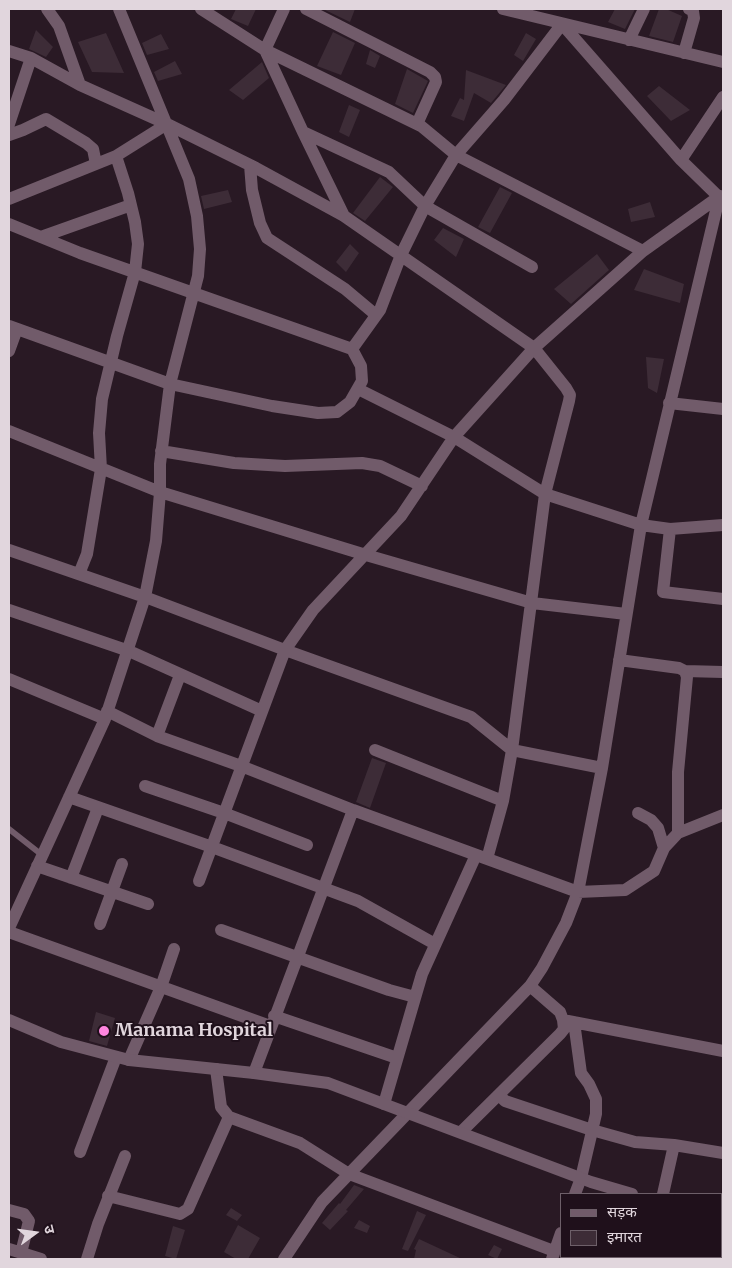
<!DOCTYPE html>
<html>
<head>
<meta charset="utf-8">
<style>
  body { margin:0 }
  #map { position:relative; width:732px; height:1268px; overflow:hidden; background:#291924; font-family:Merriweather,"Noto Sans Devanagari",serif }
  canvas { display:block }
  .frame { position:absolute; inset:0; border:10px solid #e1d6dd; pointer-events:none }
  .legend { position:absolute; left:560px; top:1193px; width:162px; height:65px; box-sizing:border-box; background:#1f101b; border:1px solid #6d5f69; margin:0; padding:6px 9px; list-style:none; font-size:15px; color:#e1d6dd }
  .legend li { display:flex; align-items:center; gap:10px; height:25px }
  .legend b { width:25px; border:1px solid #6d5f69 }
  .north { position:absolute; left:10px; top:1208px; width:50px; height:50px; -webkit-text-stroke:4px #1f101b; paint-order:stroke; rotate:76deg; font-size:14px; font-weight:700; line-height:20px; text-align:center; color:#e1d6dd }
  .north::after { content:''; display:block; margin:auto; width:18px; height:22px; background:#e1d6dd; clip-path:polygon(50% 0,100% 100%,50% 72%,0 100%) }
</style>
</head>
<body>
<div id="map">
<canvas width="732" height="1268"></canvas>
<div class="frame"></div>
<ul class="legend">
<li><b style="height:6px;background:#715b6a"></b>सड़क</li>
<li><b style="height:14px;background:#3d2c37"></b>इमारत</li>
</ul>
<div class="north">उ</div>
</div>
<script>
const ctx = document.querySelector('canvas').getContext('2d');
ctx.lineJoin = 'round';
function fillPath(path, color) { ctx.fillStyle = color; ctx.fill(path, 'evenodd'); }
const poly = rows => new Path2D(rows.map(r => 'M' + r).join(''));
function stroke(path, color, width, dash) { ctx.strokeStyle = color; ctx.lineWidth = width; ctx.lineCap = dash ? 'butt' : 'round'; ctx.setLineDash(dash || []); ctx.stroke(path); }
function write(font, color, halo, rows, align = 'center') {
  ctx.font = font + ' Merriweather,serif'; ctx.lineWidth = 4; ctx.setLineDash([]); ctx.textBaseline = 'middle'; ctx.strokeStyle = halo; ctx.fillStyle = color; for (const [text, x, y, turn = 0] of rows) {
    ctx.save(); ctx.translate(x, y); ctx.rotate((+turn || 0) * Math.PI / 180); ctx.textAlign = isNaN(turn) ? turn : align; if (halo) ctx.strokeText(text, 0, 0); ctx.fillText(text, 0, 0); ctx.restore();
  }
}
fillPath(poly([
  [236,9,256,9,248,26,231,19],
  [323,9,355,9,350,22],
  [615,9,635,9,625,29,608,22],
  [659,9,666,9,682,16,673,42,649,36],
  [36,30,53,47,46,57,29,49],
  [333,32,355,43,341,75,317,66],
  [106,33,124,73,92,72,78,42],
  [526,33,536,39,523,61,514,55],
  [161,34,169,49,147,55,142,43],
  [370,50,380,56,375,68,366,64],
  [175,61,182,74,158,81,154,72],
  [262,62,269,78,243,100,229,90],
  [407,69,428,81,413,113,395,104],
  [466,70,506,85,491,103,474,93,464,121,451,116,460,98,464,100],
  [659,86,690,110,671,121,647,96],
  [349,105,360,110,349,137,339,132],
  [380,177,393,187,365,221,353,213],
  [500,187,512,193,490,233,478,227],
  [228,190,232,202,204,209,201,196],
  [650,202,655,217,631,222,628,209],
  [443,228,464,239,456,257,434,240],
  [350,244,359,253,346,272,336,262],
  [597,254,609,270,571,304,554,289],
  [644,269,684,284,680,303,634,290],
  [646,357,664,359,657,393,648,388],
  [372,758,386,763,370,808,356,802],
  [96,1012,115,1018,107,1046,89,1041],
  [354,1185,364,1189,346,1210,348,1211,330,1230,322,1223,339,1203,340,1204],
  [231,1208,242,1215,237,1221,226,1215],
  [417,1211,426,1215,408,1251,402,1249],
  [359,1220,370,1226,367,1233,354,1228],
  [238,1225,260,1238,248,1259,236,1259,224,1252],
  [173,1226,185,1230,176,1259,165,1256],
  [419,1239,462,1259,414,1259,416,1250,414,1249],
  [494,1245,502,1249,497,1259,488,1255]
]), '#3d2c37');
stroke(poly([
  [9,829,42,855]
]), '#715b6a', 6);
stroke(poly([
  [47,9,59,26,80,85],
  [201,9,265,50,421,126,456,155,643,251],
  [284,9,265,50,303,132,344,216],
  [306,9,430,72,435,77,436,82,417,124],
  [503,9,723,62],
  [629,40,644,9],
  [9,51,31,58,80,85,167,124,256,168,344,216,534,348,566,388,570,395,569,401,545,494,512,750,503,801,487,859],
  [684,53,694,18,693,11,689,9],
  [9,124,31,58],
  [303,132,389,172,425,206,532,267],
  [9,135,23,130,46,119,86,143,93,149,96,164],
  [681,160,723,97],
  [250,165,252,190,260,223,267,238,345,289,376,315],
  [9,199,116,156,167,124],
  [9,224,80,253,352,349,361,366,362,381,350,402,337,412,318,413,272,406,170,384,9,326],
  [41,237,131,205],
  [352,349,380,310,401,255,425,206,456,155,504,100,562,24,681,160,723,201],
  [9,351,17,329],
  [358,389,454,437,545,494,641,525,670,529,723,525],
  [669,403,723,409],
  [9,431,160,492,366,555,532,603,626,614],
  [161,451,234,463,285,466,362,463,380,466,422,486],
  [670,529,663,592,723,599],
  [9,550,145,597,285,650,471,717,512,750,602,768],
  [79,574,87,554,101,469,99,433,102,399,117,336,135,272,138,244,135,222,128,193,116,156],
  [9,610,129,651,262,711],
  [619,660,679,668,685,671,687,677,678,772,678,833],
  [685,671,723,672],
  [9,679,105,719],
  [107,711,157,736,241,766,353,810,578,892,625,890,654,871,664,848,678,833,723,815],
  [157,736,180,675],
  [375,750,503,801],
  [145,786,224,813,307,845],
  [69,797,212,847,358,901,435,944],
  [638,813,651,820,658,828,664,848],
  [37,866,148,904],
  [71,878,98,808],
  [199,881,285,650,313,610,401,516,454,437,534,348,643,251,720,196],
  [100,924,122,864],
  [9,928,105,719,145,597,156,541,160,492,160,464,170,384,198,276,200,249,197,216,189,179,119,9],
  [221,930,389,990,415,997],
  [9,932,270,1026],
  [274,1016,397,1058],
  [568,1021,723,1051],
  [574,1022,581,1073,589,1084,596,1099,596,1114,581,1178,575,1194],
  [129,1060,161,987,174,949],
  [216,1069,221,1107,229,1117,300,1143,349,1174,554,1251],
  [254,1073,353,810],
  [499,1095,505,1101,592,1130,635,1142,674,1145,723,1153],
  [384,1104,422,974,476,855],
  [461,1132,560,1034,564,1029,563,1020,560,1012,530,986],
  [80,1152,116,1057],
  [663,1194,674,1145],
  [108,1196,180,1214,188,1209,229,1117],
  [9,1210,24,1214,29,1221,21,1253],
  [9,1249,41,1259],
  [622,1257,633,1259],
  [87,1259,98,1224,125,1156],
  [284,1259,322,1202,530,986,542,968,566,923,578,892,602,768,641,525,719,198],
  [552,1259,561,1233]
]), '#715b6a', 12);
stroke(poly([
  [9,1020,61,1042,129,1060,254,1073,328,1083,591,1182,632,1194],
  [721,1220,723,1221]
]), '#715b6a', 12);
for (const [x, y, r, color] of [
  [104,1031,6,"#ff85df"]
]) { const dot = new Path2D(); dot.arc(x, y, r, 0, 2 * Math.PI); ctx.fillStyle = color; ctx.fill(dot); stroke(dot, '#1f101b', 2); }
write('bold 18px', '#e1d6dd', '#1f101b', [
  ["Manama Hospital",115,1031]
], 'left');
</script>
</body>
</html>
